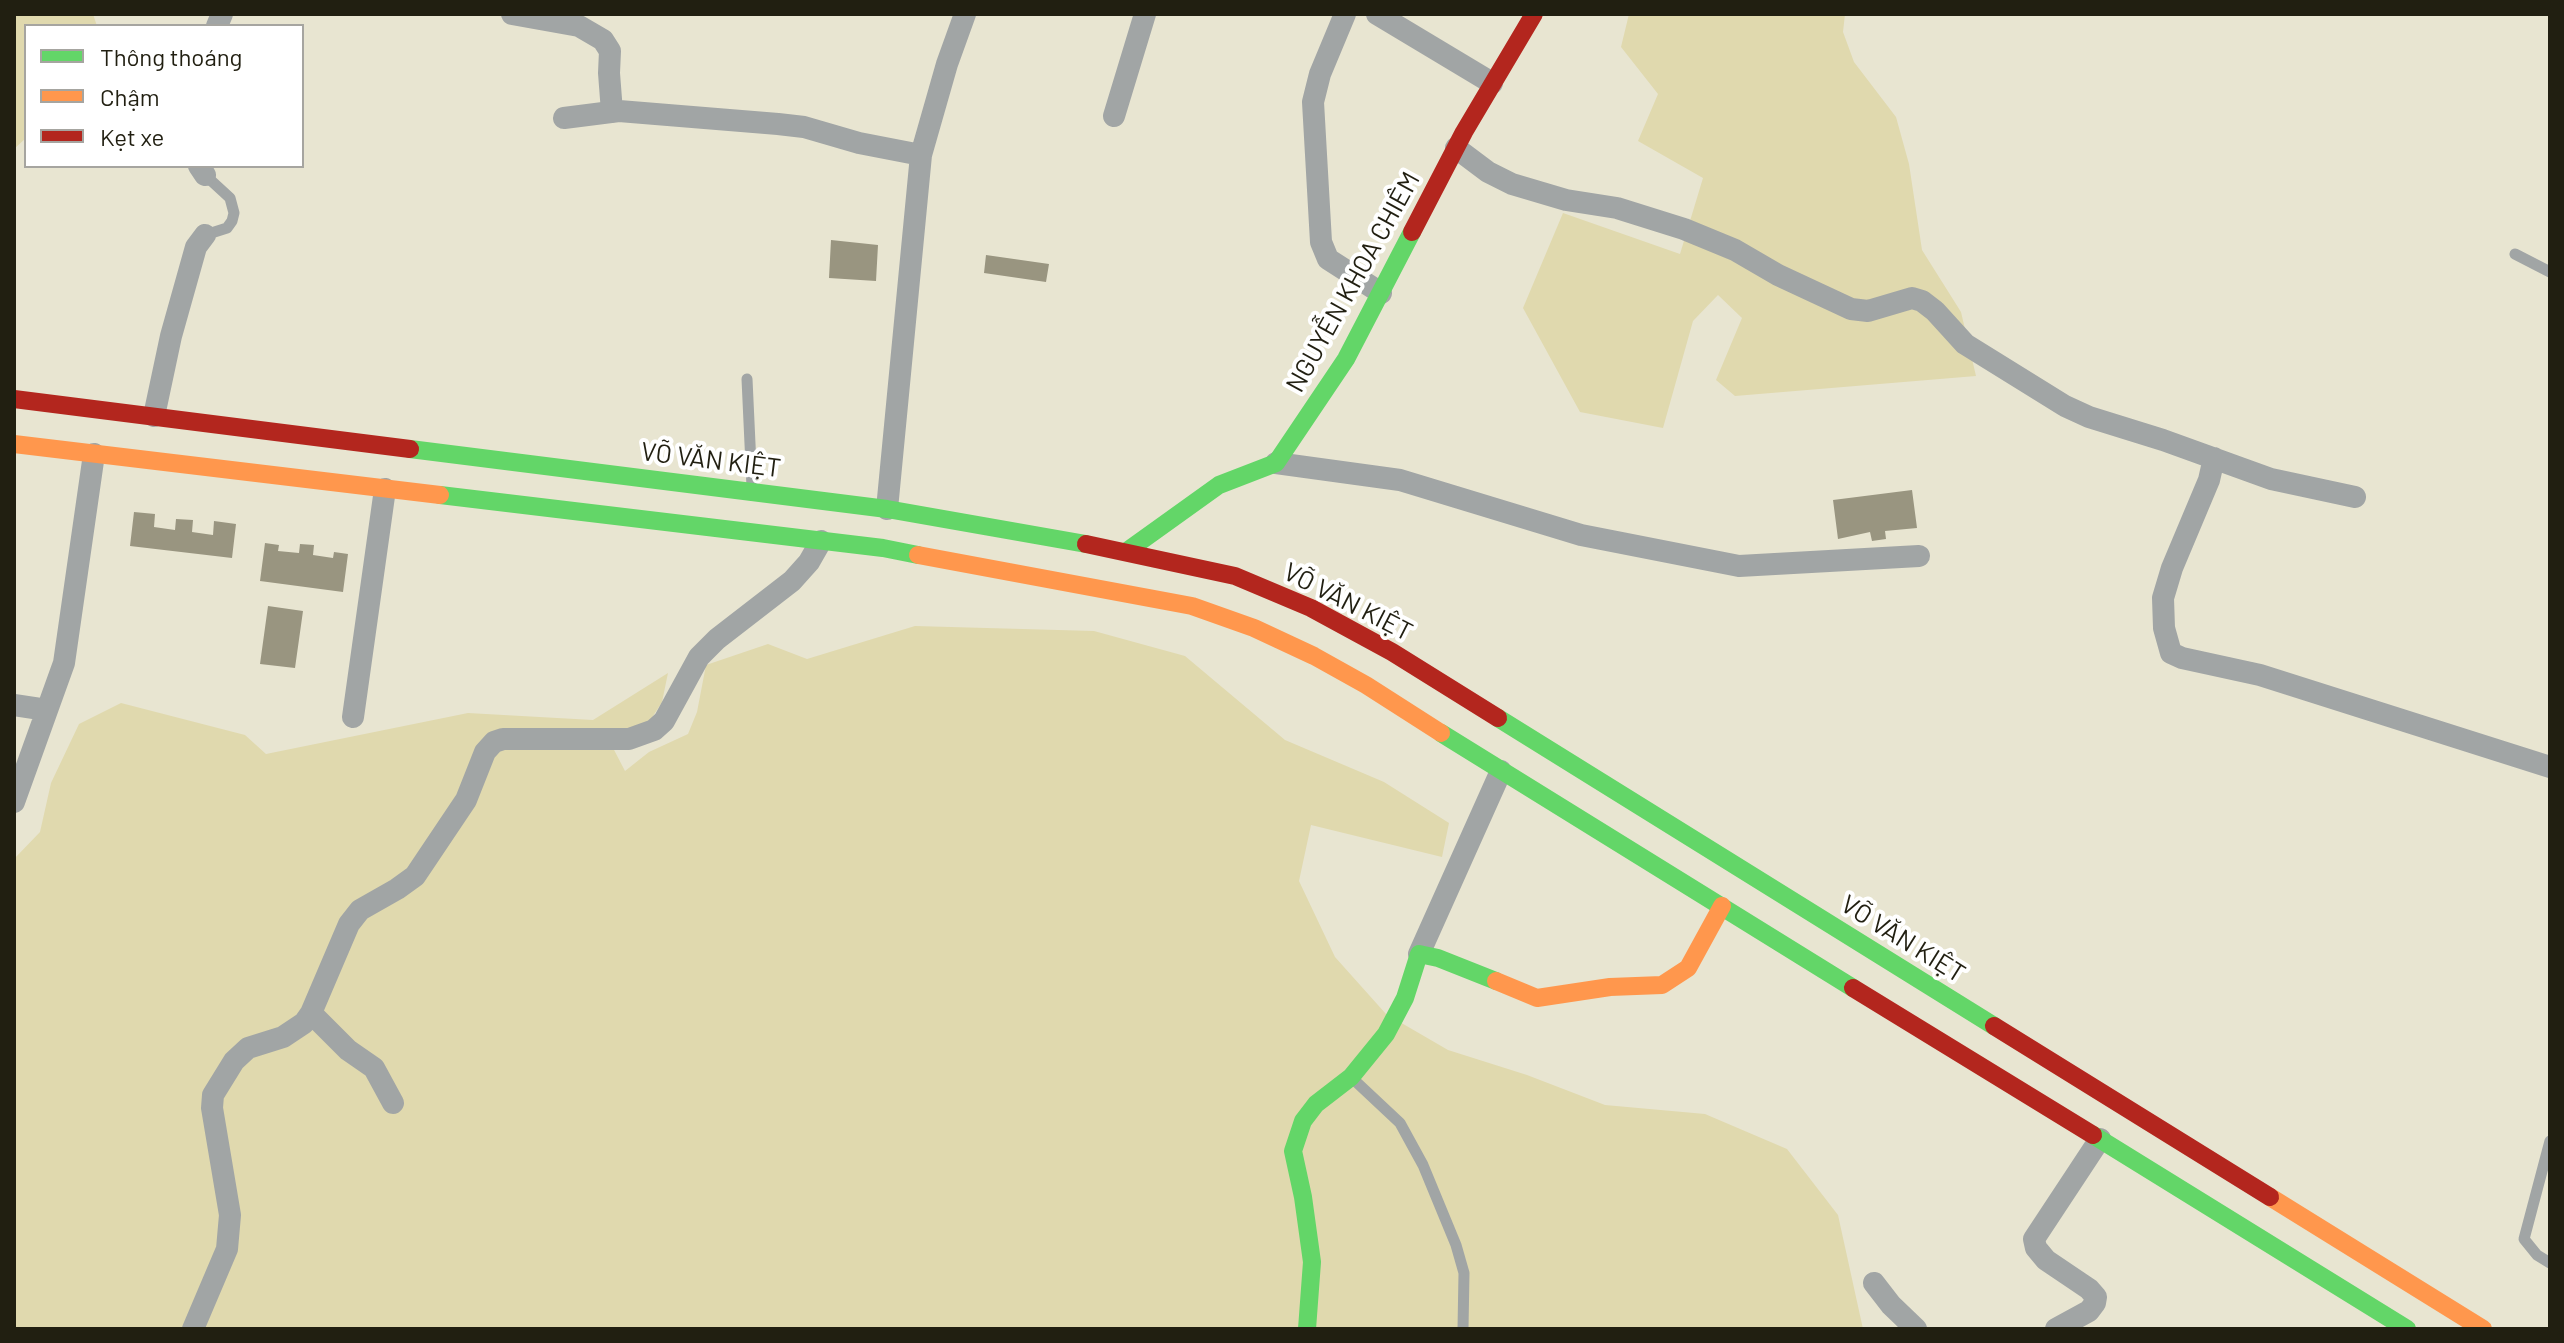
<!DOCTYPE html>
<html>
<head>
<meta charset="utf-8">
<style>
  body { margin:0 }
  #map { position:relative; width:2564px; height:1343px; overflow:hidden; background:#e8e5d1; font-family:Barlow,sans-serif }
  canvas { display:block }
  .frame { position:absolute; inset:0; border:16px solid #211f11; pointer-events:none }
  .legend { position:absolute; left:24px; top:24px; width:280px; height:144px; box-sizing:border-box; background:#fff; border:2px solid #a6a5a0; margin:0; padding:10px 14px; list-style:none; font-size:24px; color:#211f11 }
  .legend li { display:flex; align-items:center; gap:16px; height:40px }
  .legend b { width:40px; border:2px solid #a6a5a0 }
</style>
</head>
<body>
<div id="map">
<canvas width="2564" height="1343"></canvas>
<div class="frame"></div>
<ul class="legend">
<li><b style="height:10px;background:#63d668"></b>Thông thoáng</li>
<li><b style="height:10px;background:#ff974d"></b>Chậm</li>
<li><b style="height:10px;background:#b3261e"></b>Kẹt xe</li>
</ul>
</div>
<script>
const ctx = document.querySelector('canvas').getContext('2d');
ctx.lineJoin = 'round';
function fillPath(path, color) { ctx.fillStyle = color; ctx.fill(path, 'evenodd'); }
const poly = rows => new Path2D(rows.map(r => 'M' + r).join(''));
function stroke(path, color, width, dash) { ctx.strokeStyle = color; ctx.lineWidth = width; ctx.lineCap = dash ? 'butt' : 'round'; ctx.setLineDash(dash || []); ctx.stroke(path); }
function write(font, color, halo, rows, align = 'center') {
  ctx.font = font + ' Barlow,sans-serif'; ctx.lineWidth = 8; ctx.setLineDash([]); ctx.textBaseline = 'middle'; ctx.strokeStyle = halo; ctx.fillStyle = color; for (const [text, x, y, turn = 0] of rows) {
    ctx.save(); ctx.translate(x, y); ctx.rotate((+turn || 0) * Math.PI / 180); ctx.textAlign = isNaN(turn) ? turn : align; if (halo) ctx.strokeText(text, 0, 0); ctx.fillText(text, 0, 0); ctx.restore();
  }
}
fillPath(poly([
  [14,14,93,14,97,26,26,26,26,138,14,149],
  [1629,14,1845,14,1843,32,1854,62,1896,117,1909,164,1922,250,1961,312,1976,376,1735,396,1716,380,1742,318,1718,295,1693,321,1663,428,1580,412,1523,308,1563,213,1680,254,1703,178,1638,141,1658,94,1621,47],
  [915,626,1094,631,1185,656,1285,740,1384,782,1449,823,1442,857,1311,825,1299,881,1335,957,1386,1014,1448,1050,1527,1075,1605,1105,1705,1114,1787,1149,1838,1215,1863,1329,14,1329,14,859,40,832,51,783,79,724,121,703,245,735,266,754,468,713,593,720,668,673,662,702,639,738,612,746,625,771,649,752,688,734,697,712,706,665,768,644,807,659]
]), '#e0d9ae');
fillPath(poly([
  [831,240,878,245,876,281,829,278],
  [986,255,1049,264,1046,282,984,273],
  [1912,490,1917,528,1885,531,1886,539,1872,541,1870,532,1838,539,1833,500],
  [134,512,155,514,154,527,175,530,176,519,193,520,192,532,213,535,214,521,236,524,232,558,130,546],
  [265,543,279,545,278,551,299,553,300,544,314,545,313,555,333,558,334,552,348,554,343,592,260,581],
  [268,606,303,611,295,668,260,664]
]), '#999580');
stroke(poly([
  [205,175,230,198,234,213,232,221,227,228,205,235],
  [2515,254,2550,272],
  [747,379,752,487],
  [1352,1078,1400,1123,1423,1165,1456,1245,1464,1273,1463,1329],
  [2550,1141,2524,1239,2537,1255,2550,1263]
]), '#a1a5a5', 11);
stroke(poly([
  [512,14,579,26,603,40,610,51,609,73,612,112],
  [1345,14,1320,74,1313,102,1321,242,1328,259,1381,293],
  [1377,14,1492,83],
  [217,26,222,14],
  [1114,116,1145,14],
  [564,118,619,111,778,124,804,127,859,143,921,155],
  [1456,148,1488,172,1512,184,1566,200,1617,208,1684,229,1735,250,1778,275,1851,309,1868,311,1912,298,1922,301,1935,311,1965,344,2065,406,2089,417,2163,440,2271,479,2355,497],
  [199,166,205,175],
  [154,416,171,336,196,247,205,235],
  [2214,458,2209,480,2172,568,2163,598,2164,628,2171,653,2182,658,2260,675,2550,767],
  [1276,463,1400,480,1581,535,1739,566,1919,556],
  [887,509,921,155,947,64,965,14],
  [14,705,47,710],
  [353,717,385,489],
  [14,802,64,663,94,454],
  [1419,954,1501,771],
  [311,1013,348,1050,374,1068,393,1103],
  [1874,1283,1891,1305,1916,1329],
  [193,1329,227,1249,230,1215,212,1108,213,1095,234,1061,248,1048,283,1037,304,1023,311,1013,349,924,360,910,397,889,415,876,466,800,485,752,494,742,503,739,629,739,654,730,664,721,699,657,717,639,792,581,809,562,821,541],
  [2056,1329,2089,1311,2095,1303,2096,1297,2089,1289,2046,1260,2036,1248,2034,1239,2100,1139]
]), '#a1a5a5', 22);
stroke(poly([
  [410,449,887,509,1086,544],
  [440,495,883,548,918,555],
  [1127,551,1219,485,1276,463,1346,359,1412,232],
  [1498,718,1994,1026],
  [1441,733,1853,988],
  [2093,1135,2407,1329],
  [1307,1329,1312,1262,1303,1197,1293,1151,1303,1121,1316,1104,1351,1077,1386,1034,1405,998,1419,954,1438,958,1496,981]
]), '#63d668', 18);
stroke(poly([
  [14,444,440,495],
  [918,555,1192,606,1254,628,1314,656,1366,685,1441,733],
  [1496,981,1537,998,1610,987,1662,985,1688,968,1722,906],
  [2270,1197,2483,1329]
]), '#ff974d', 18);
stroke(poly([
  [1412,232,1464,132,1534,14],
  [14,399,410,449],
  [1086,544,1235,576,1311,608,1392,652,1498,718],
  [1853,988,2093,1135],
  [1994,1026,2270,1197]
]), '#b3261e', 18);
write('26px', '#211f11', '#fff', [
  ["NGUYỄN KHOA CHIÊM",1353,282,-61],
  ["VÕ VĂN KIỆT",711,460,7],
  ["VÕ VĂN KIỆT",1348,602,27],
  ["VÕ VĂN KIỆT",1903,939,32]
]);
</script>
</body>
</html>
